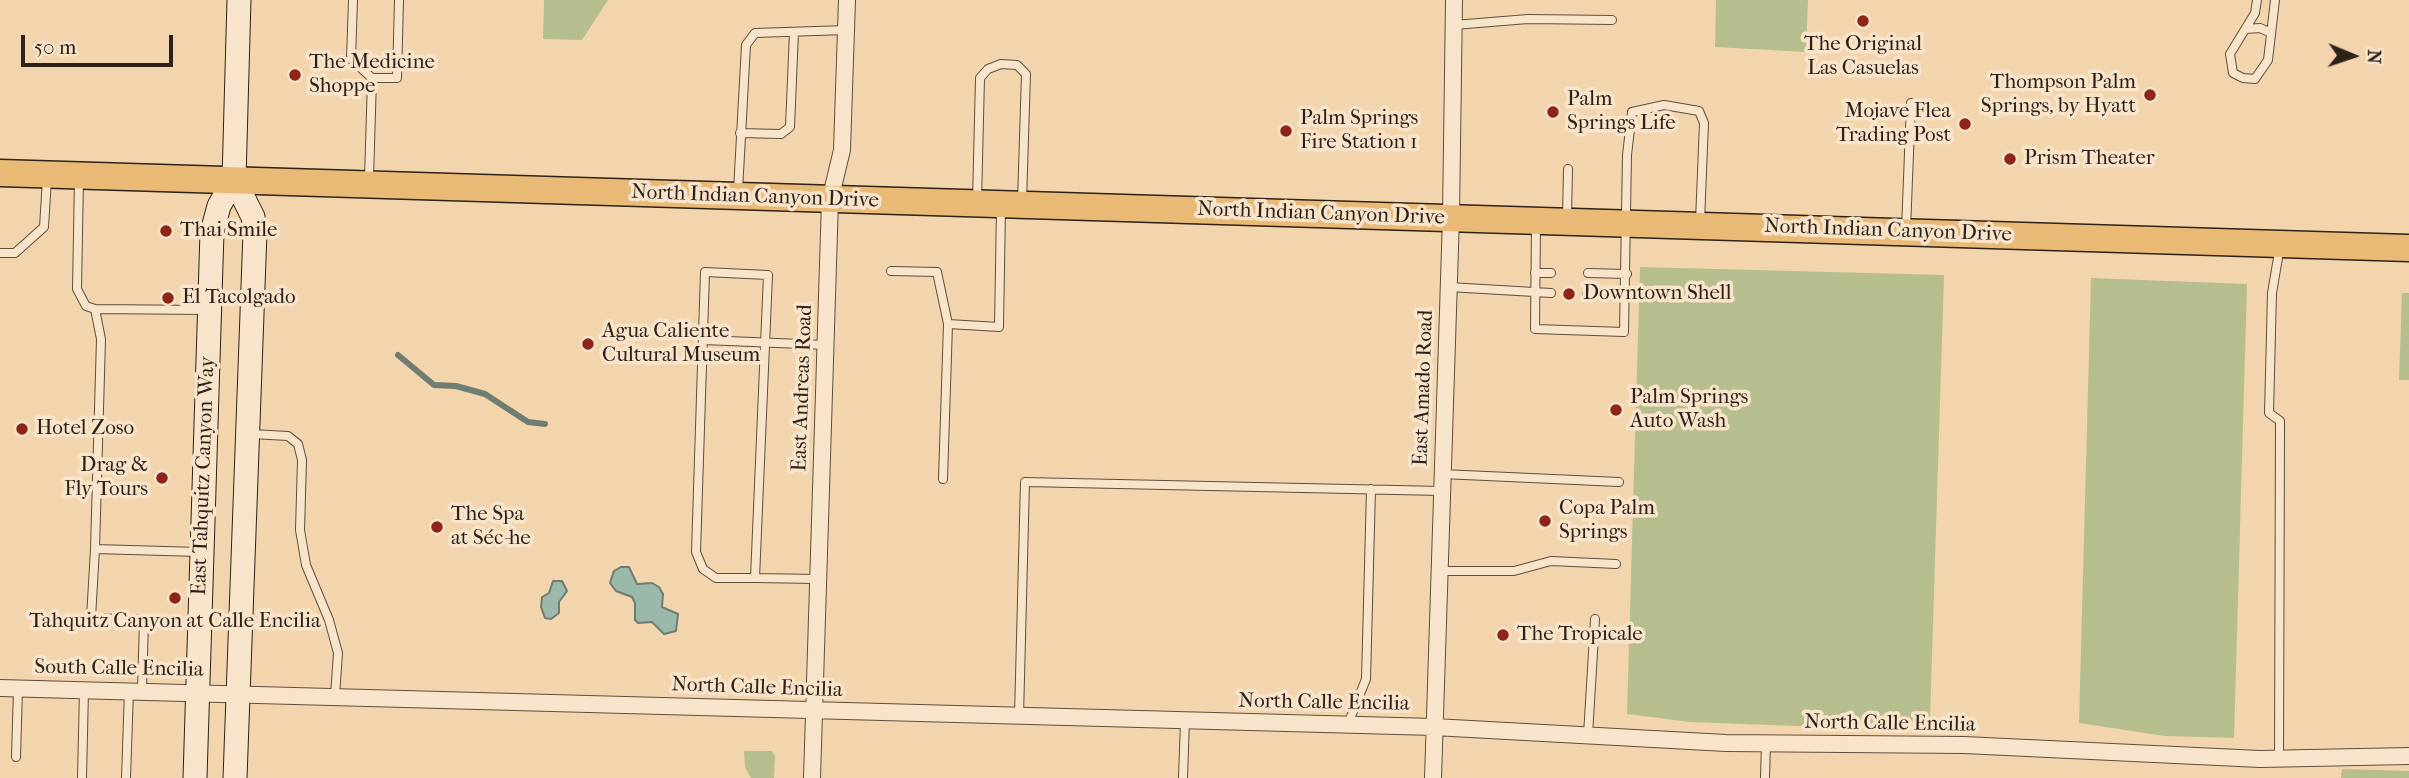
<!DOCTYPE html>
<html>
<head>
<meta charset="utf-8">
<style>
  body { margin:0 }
  #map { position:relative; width:2409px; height:778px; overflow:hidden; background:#f2d5ad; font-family:"IM FELL French Canon",serif }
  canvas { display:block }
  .north { position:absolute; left:2318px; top:21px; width:70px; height:70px; -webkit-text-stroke:5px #f7e4ca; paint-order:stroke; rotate:92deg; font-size:19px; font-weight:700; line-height:28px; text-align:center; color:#2e2118 }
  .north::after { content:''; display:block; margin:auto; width:24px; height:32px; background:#2e2118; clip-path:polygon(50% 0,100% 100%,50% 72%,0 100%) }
  .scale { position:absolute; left:21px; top:35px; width:152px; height:32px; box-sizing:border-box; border:4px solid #2e2118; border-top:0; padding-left:9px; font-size:21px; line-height:24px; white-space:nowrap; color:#2e2118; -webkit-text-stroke:5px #f7e4ca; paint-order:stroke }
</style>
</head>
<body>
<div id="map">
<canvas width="2409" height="778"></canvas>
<div class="north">N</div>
<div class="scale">50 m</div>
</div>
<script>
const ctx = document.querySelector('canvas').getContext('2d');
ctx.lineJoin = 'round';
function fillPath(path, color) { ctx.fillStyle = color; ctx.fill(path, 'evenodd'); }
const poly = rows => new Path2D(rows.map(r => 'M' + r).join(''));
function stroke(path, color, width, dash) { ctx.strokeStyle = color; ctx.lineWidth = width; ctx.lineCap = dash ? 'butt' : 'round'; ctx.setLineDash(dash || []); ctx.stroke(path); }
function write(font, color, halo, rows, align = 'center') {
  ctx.font = font + ' "IM FELL French Canon",serif'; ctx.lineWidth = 7; ctx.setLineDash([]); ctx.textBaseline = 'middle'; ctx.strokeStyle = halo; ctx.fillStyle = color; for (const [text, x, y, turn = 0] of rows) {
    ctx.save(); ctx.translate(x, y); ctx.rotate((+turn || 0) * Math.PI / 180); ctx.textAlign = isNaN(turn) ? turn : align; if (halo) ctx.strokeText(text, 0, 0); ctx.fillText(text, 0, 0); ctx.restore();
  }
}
fillPath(poly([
  [544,0,608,0,582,40,543,39],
  [1716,0,1808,0,1806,52,1715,47],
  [1640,267,1944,275,1930,719,1824,727,1690,722,1627,714],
  [2091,278,2247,284,2234,738,2165,736,2079,723],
  [2402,293,2409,293,2409,380,2399,380],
  [744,751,772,751,775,756,774,778,751,778,745,767],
  [2342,769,2409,771,2409,778,2341,778]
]), '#b6be8e');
const water = poly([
  [621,567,629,567,637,584,652,583,659,587,663,594,662,607,678,614,676,631,664,634,652,622,638,623,635,620,635,603,632,597,616,591,610,583,614,571,621,567],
  [553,581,562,581,567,591,559,602,559,613,551,619,545,618,541,607,542,597,549,593,553,581]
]);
fillPath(water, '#9bb9aa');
stroke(water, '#6f7c70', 2);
stroke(poly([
  [398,355,434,385,456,386,485,394,528,422,545,424]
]), '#6f7c70', 6);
const service = poly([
  [353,0,351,59,372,78,397,78,399,0],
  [2257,0,2255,13,2230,54,2233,73,2243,78,2255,79,2268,60,2275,0],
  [1454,25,1528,19,1612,20],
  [2246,29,2260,28,2269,32],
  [740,133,781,134,790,127,794,32],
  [79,178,77,289,86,306,95,309],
  [369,179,372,78],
  [738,191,746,45,755,33,846,30],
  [977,201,980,78,988,69,1001,64,1017,65,1026,74,1022,202],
  [1567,218,1568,169],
  [1536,223,1535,329,1624,332,1627,155,1632,112,1664,105,1699,111,1704,123,1700,221],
  [1906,229,1911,103],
  [0,253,15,253,44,227,47,179],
  [891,271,937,272,948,324],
  [1535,273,1551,273],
  [1588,273,1627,274],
  [1449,287,1551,293],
  [1587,294,1626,296],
  [703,340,826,345],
  [251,434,288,436,298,444,302,460,300,530,306,565,329,620,338,653,335,696],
  [1442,474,1619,482],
  [943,479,948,324,999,327,1001,208],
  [95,549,91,618,144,620,142,690],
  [199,552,95,549,101,339,95,309,206,310],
  [1439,571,1514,571,1551,561,1616,564],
  [755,578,716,578,703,569,696,552,705,272,768,275,755,578,818,579],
  [1019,716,1025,482,1442,491],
  [1348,724,1366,679,1371,489],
  [1588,735,1595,619],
  [16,757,18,689],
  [2279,758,2280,421,2269,413,2272,293,2280,246],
  [82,778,84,690],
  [126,778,129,690],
  [1183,778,1185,720],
  [1765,778,1766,743]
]);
const minor = poly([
  [0,688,1434,727,1726,743,1964,745,2260,759,2409,756],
  [812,778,830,200,842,150,847,0],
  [1433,778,1451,217,1454,0]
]);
const secondary = poly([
  [234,179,253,217,255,232,235,778],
  [195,778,212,232,219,206,234,179,239,0]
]);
const primary = poly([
  [0,173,2409,248]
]);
stroke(service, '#5f4e3d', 10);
stroke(minor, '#5f4e3d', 18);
stroke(secondary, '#2e2118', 25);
stroke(primary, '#2e2118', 29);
stroke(service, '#f7e4ca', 8);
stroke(minor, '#f7e4ca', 16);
stroke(secondary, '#f7e4ca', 23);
stroke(primary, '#e9ba76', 26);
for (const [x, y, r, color] of [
  [1863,21,7,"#8f2418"],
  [295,75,7,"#8f2418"],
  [2150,95,7,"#8f2418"],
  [1553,112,7,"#8f2418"],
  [1965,124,7,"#8f2418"],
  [1286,131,7,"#8f2418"],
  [2010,159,7,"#8f2418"],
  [166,231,7,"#8f2418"],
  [1569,294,7,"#8f2418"],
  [168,298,7,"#8f2418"],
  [588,344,7,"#8f2418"],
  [1616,410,7,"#8f2418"],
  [22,429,7,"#8f2418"],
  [162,478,7,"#8f2418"],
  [1545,521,7,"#8f2418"],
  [437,527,7,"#8f2418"],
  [175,598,7,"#8f2418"],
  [1503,635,7,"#8f2418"]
]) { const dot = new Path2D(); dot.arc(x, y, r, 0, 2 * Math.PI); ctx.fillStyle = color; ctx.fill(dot); stroke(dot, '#f7e4ca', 2.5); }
write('21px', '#2e2118', '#f7e4ca', [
  ["The Original",1863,45,"center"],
  ["Las Casuelas",1863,69,"center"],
  ["The Medicine",309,63],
  ["Shoppe",309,87],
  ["Thompson Palm",2136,83,"right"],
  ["Springs, by Hyatt",2136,107,"right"],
  ["Palm",1567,100],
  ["Springs Life",1567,124],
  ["Mojave Flea",1951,112,"right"],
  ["Trading Post",1951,136,"right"],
  ["Palm Springs",1300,119],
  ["Fire Station 1",1300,143],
  ["Prism Theater",2024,159],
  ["Thai Smile",180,231],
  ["Downtown Shell",1583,294],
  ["El Tacolgado",182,298],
  ["Agua Caliente",602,332],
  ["Cultural Museum",602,356],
  ["Palm Springs",1630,398],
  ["Auto Wash",1630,422],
  ["Hotel Zoso",36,429],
  ["Drag &",148,466,"right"],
  ["Fly Tours",148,490,"right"],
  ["Copa Palm",1559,509],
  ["Springs",1559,533],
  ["The Spa",451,515],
  ["at Séc-he",451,539],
  ["Tahquitz Canyon at Calle Encilia",175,622,"center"],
  ["The Tropicale",1517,635]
], 'left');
write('21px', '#2e2118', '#f7e4ca', [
  ["North Indian Canyon Drive",755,197,2],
  ["North Indian Canyon Drive",1321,214,2],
  ["North Indian Canyon Drive",1888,231,2],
  ["East Andreas Road",803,388,-88],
  ["East Amado Road",1424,388,-88],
  ["East Tahquitz Canyon Way",204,476,-88],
  ["South Calle Encilia",119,669,1],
  ["North Calle Encilia",757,688,2],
  ["North Calle Encilia",1324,703,1],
  ["North Calle Encilia",1890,724,1]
]);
</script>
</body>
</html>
